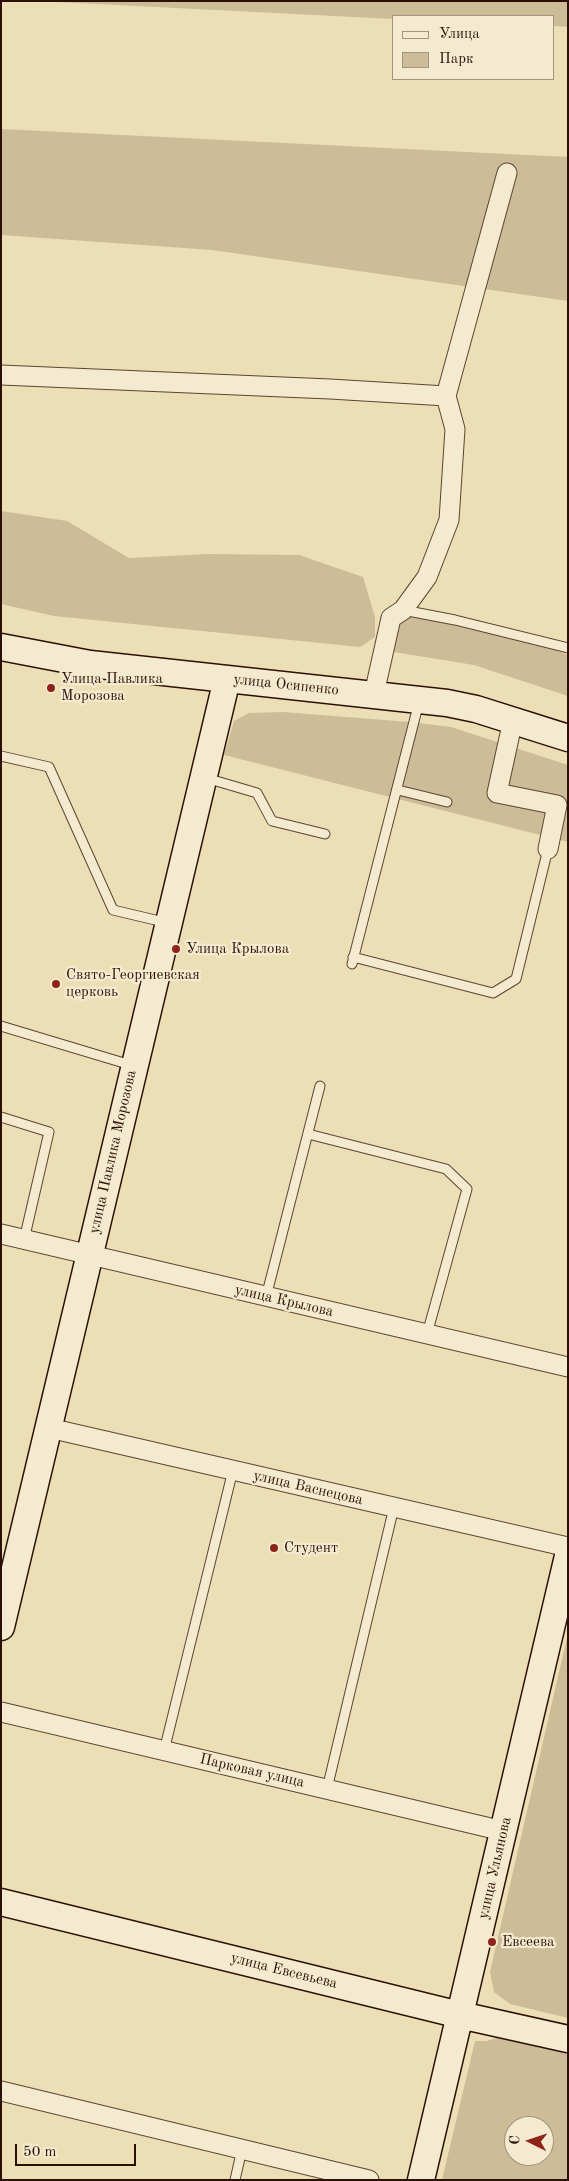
<!DOCTYPE html>
<html>
<head>
<meta charset="utf-8">
<style>
  body { margin:0 }
  #map { position:relative; width:569px; height:2181px; overflow:hidden; background:#eddfb5; font-family:"Old Standard TT",serif }
  canvas { display:block }
  .frame { position:absolute; inset:0; border:2px solid #2d1005; pointer-events:none }
  .legend { position:absolute; left:392px; top:15px; width:162px; height:65px; box-sizing:border-box; background:#f3eacf; border:1px solid #a4937e; margin:0; padding:6px 9px; list-style:none; font-size:15px; color:#2d1005 }
  .legend li { display:flex; align-items:center; gap:10px; height:25px }
  .legend b { width:25px; border:1px solid #a4937e }
  .north { position:absolute; left:504px; top:2116px; width:50px; height:50px; box-sizing:border-box; background:#f3eacf; border:1px solid #a4937e; border-radius:50%; rotate:274deg; font-size:14px; font-weight:700; line-height:20px; text-align:center; color:#2d1005 }
  .north::after { content:''; display:block; margin:auto; width:18px; height:22px; background:#8f2418; clip-path:polygon(50% 0,100% 100%,50% 72%,0 100%) }
  .scale { position:absolute; left:15px; top:2144px; width:121px; height:22px; box-sizing:border-box; border:2px solid #2d1005; border-top:0; padding-left:6px; font-size:15px; line-height:18px; white-space:nowrap; color:#2d1005; -webkit-text-stroke:4px #f3eacf; paint-order:stroke }
</style>
</head>
<body>
<div id="map">
<canvas width="569" height="2181"></canvas>
<div class="frame"></div>
<ul class="legend">
<li><b style="height:6px;background:#f3eacf"></b>Улица</li>
<li><b style="height:14px;background:#ccbc97"></b>Парк</li>
</ul>
<div class="north">С</div>
<div class="scale">50 m</div>
</div>
<script>
const ctx = document.querySelector('canvas').getContext('2d');
ctx.lineJoin = 'round';
function fillPath(path, color) { ctx.fillStyle = color; ctx.fill(path, 'evenodd'); }
const poly = rows => new Path2D(rows.map(r => 'M' + r).join(''));
function stroke(path, color, width, dash) { ctx.strokeStyle = color; ctx.lineWidth = width; ctx.lineCap = dash ? 'butt' : 'round'; ctx.setLineDash(dash || []); ctx.stroke(path); }
function write(font, color, halo, rows, align = 'center') {
  ctx.font = font + ' "Old Standard TT",serif'; ctx.lineWidth = 4.5; ctx.setLineDash([]); ctx.textBaseline = 'middle'; ctx.strokeStyle = halo; ctx.fillStyle = color; for (const [text, x, y, turn = 0] of rows) {
    ctx.save(); ctx.translate(x, y); ctx.rotate((+turn || 0) * Math.PI / 180); ctx.textAlign = isNaN(turn) ? turn : align; if (halo) ctx.strokeText(text, 0, 0); ctx.fillText(text, 0, 0); ctx.restore();
  }
}
fillPath(poly([
  [38,1,568,1,568,27,553,26,553,16,393,16,393,19],
  [1,129,568,157,568,301,212,250,1,235],
  [1,511,67,521,129,558,208,554,299,555,363,577,375,617,375,637,360,647,54,616,1,604],
  [441,613,506,630,568,655,568,696,474,665,394,652,398,618],
  [283,712,410,722,451,727,568,765,568,842,224,755,234,721,249,713],
  [568,1633,568,2018,510,2004,494,1992,490,1972],
  [508,2034,568,2048,568,2180,442,2180,475,2041,487,2041],
  [514,2126,544,2126,544,2156,514,2156]
]), '#ccbc97');
const lane = poly([
  [403,610,455,620,568,648],
  [1,756,49,767,113,910,168,923],
  [206,778,257,793,272,821,325,834],
  [398,790,447,802],
  [353,957,493,993,516,979,548,849],
  [352,964,419,702],
  [1,1026,134,1066],
  [1,1117,49,1132,24,1240],
  [308,1134,446,1169,467,1189,427,1334],
  [266,1297,320,1086],
  [164,1751,233,1470],
  [327,1789,394,1507],
  [235,2180,242,2149]
]);
const street = poly([
  [1,375,330,389,446,396,455,429,449,520,427,577,403,610,391,618,374,694],
  [446,396,507,173],
  [513,720,497,793,557,805,548,849],
  [1,1234,568,1367],
  [49,1428,568,1547],
  [1,1712,503,1831],
  [1,2091,369,2180]
]);
const secondary = poly([
  [1,647,90,664,447,703,476,709,568,738],
  [1,1627,227,679],
  [1,1902,460,2015,568,2039],
  [421,2180,568,1556]
]);
stroke(lane, '#5d4431', 11);
stroke(street, '#5d4431', 21);
stroke(secondary, '#2d1005', 29);
stroke(lane, '#f3eacf', 9);
stroke(street, '#f3eacf', 19);
stroke(secondary, '#f3eacf', 26);
for (const [x, y, r, color] of [
  [51,688,5,"#8f2418"],
  [176,949,5,"#8f2418"],
  [56,984,5,"#8f2418"],
  [274,1548,5,"#8f2418"],
  [492,1942,5,"#8f2418"]
]) { const dot = new Path2D(); dot.arc(x, y, r, 0, 2 * Math.PI); ctx.fillStyle = color; ctx.fill(dot); stroke(dot, '#f3eacf', 2); }
write('15px', '#2d1005', '#f3eacf', [
  ["Улица Павлика",61,679],
  ["Морозова",61,696],
  ["Улица Крылова",186,949],
  ["Свято-Георгиевская",66,975],
  ["церковь",66,992],
  ["Студент",284,1548],
  ["Евсеева",502,1942]
], 'left');
write('15px', '#2d1005', '#f3eacf', [
  ["улица Осипенко",286,685,6],
  ["улица Павлика Морозова",113,1152,-77],
  ["улица Крылова",284,1301,13],
  ["улица Васнецова",308,1488,13],
  ["Парковая улица",252,1771,13],
  ["улица Ульянова",495,1868,-77],
  ["улица Евсевьева",284,1971,14]
]);
</script>
</body>
</html>
